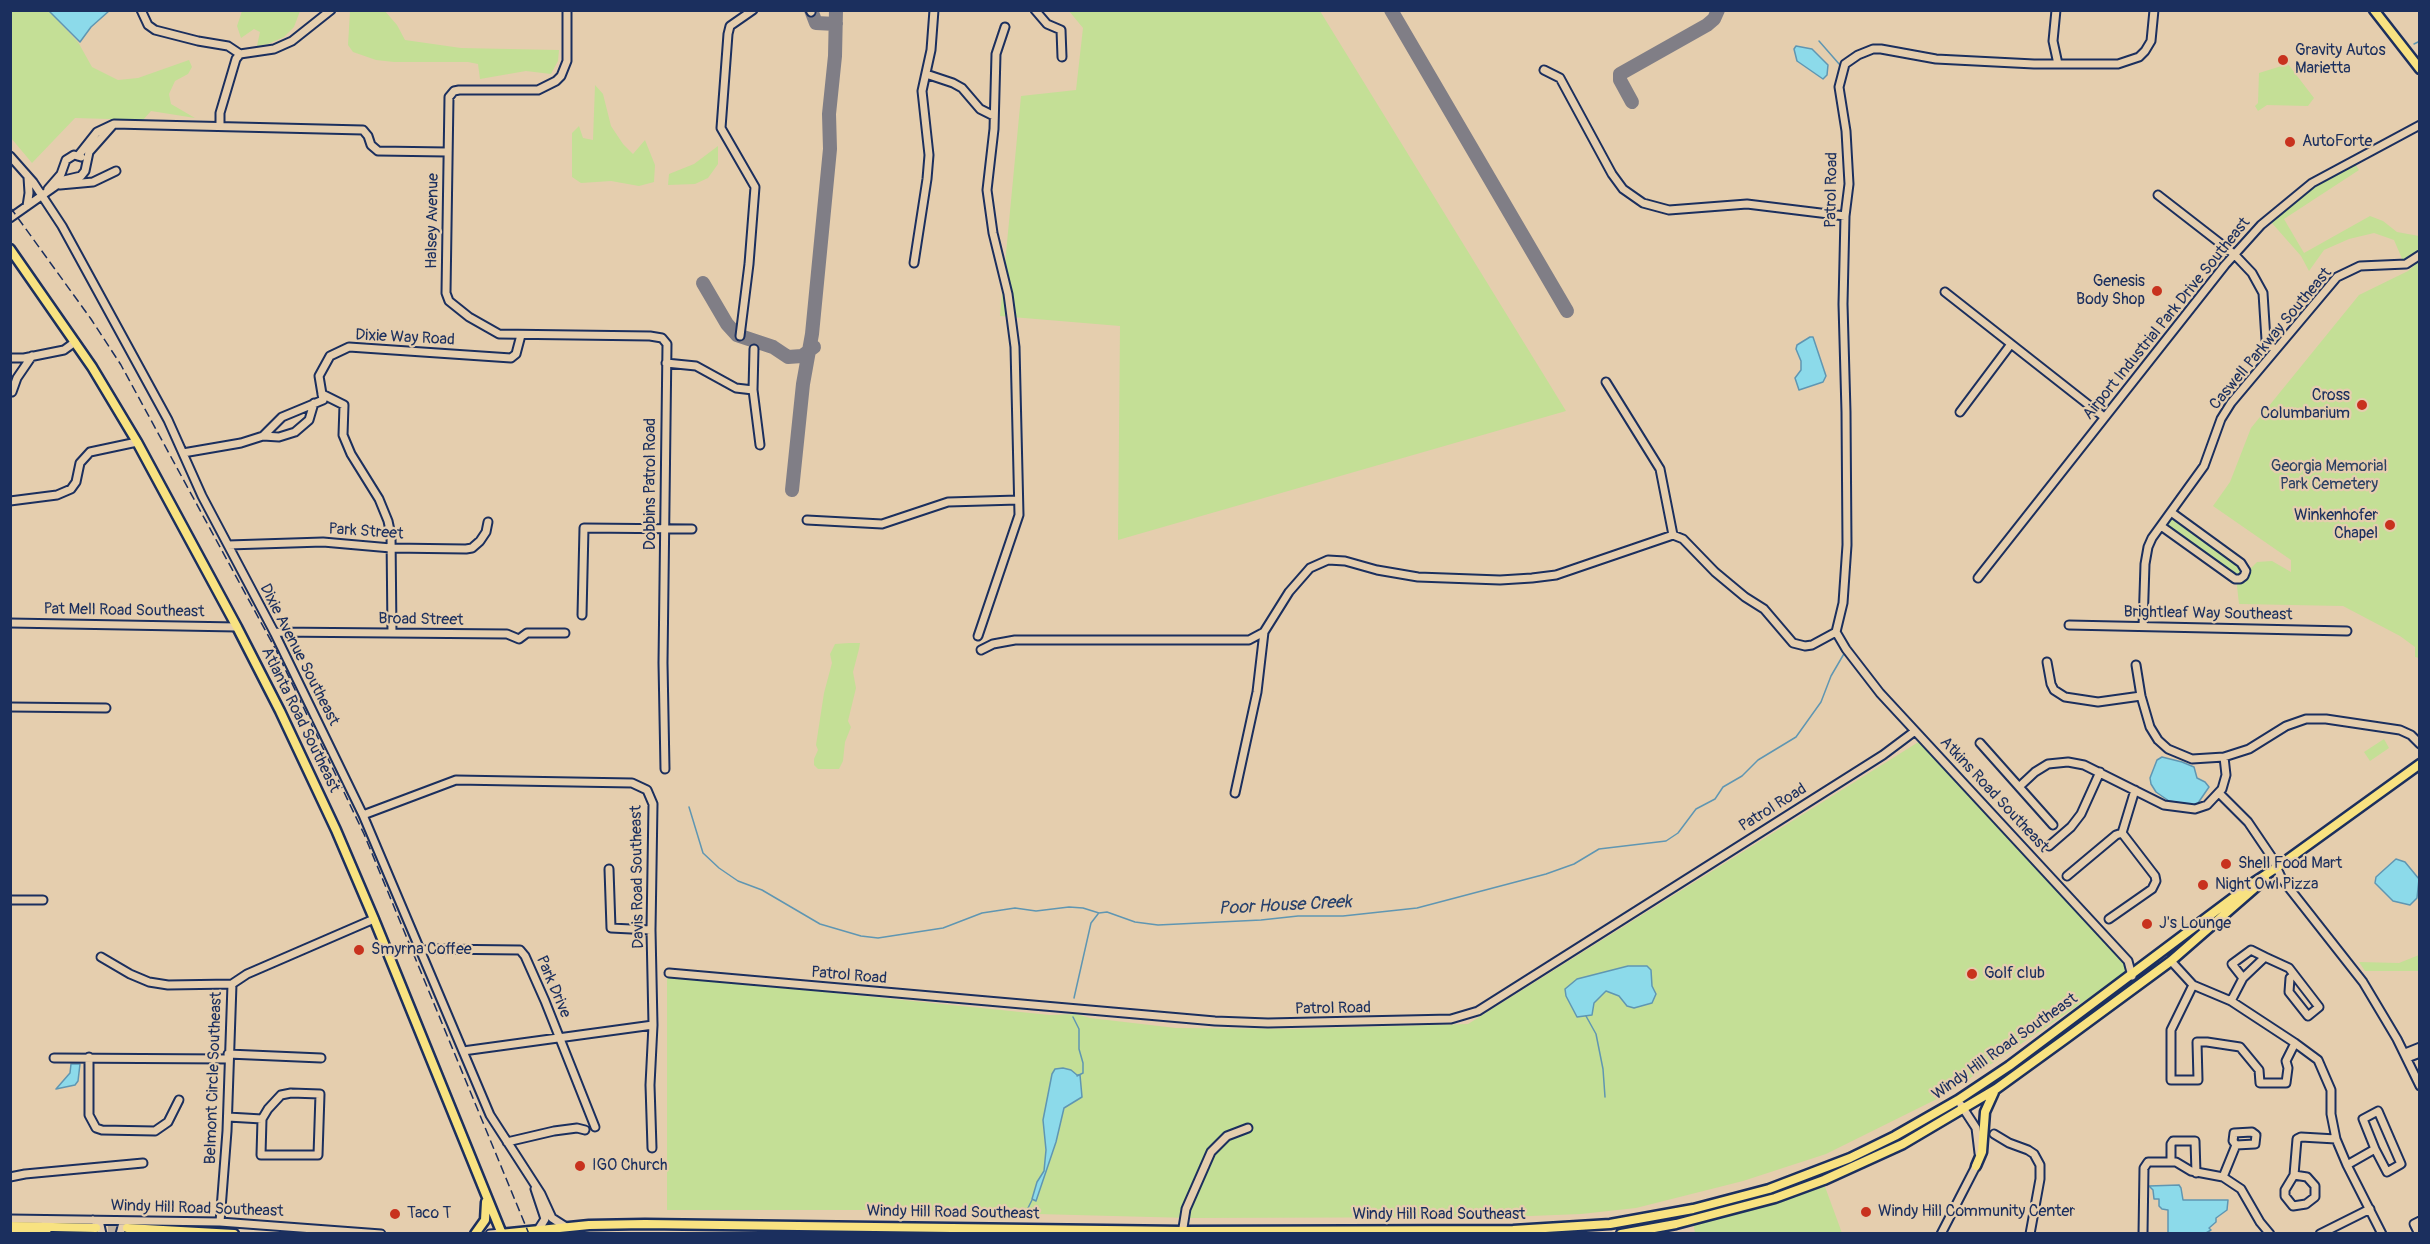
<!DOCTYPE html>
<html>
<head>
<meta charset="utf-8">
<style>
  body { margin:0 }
  #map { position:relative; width:2430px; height:1244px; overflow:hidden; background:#e5ceae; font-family:Pangolin,sans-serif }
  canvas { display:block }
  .frame { position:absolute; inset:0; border:12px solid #1b2f5e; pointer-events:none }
</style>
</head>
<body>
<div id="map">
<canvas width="2430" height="1244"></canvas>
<div class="frame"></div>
</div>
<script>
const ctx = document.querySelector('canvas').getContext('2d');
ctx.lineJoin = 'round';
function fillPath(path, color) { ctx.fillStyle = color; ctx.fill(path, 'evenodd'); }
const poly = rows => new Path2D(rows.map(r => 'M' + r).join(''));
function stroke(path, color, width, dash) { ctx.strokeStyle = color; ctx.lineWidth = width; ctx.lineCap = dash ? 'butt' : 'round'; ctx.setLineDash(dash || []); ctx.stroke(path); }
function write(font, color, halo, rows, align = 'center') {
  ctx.font = font + ' Pangolin,sans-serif'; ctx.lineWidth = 4.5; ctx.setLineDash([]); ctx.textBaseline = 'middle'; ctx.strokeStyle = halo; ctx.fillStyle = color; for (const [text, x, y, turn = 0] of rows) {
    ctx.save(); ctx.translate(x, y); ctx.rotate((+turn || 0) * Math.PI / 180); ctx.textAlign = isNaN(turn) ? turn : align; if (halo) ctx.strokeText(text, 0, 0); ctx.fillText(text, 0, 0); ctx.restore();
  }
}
fillPath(poly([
  [384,10,397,25,405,40,461,48,559,50,558,61,551,74,526,71,480,79,478,64,468,62,394,62,376,60,353,52,348,45,350,11],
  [10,11,49,11,78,42,92,67,118,80,138,78,189,60,192,67,188,74,175,81,169,94,171,104,195,118,151,111,143,120,75,118,32,163,11,138],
  [242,11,242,10,300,11,294,27,284,37,268,44,257,46,260,32,254,29,241,38,237,26],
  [1069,11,1320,11,1566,411,1118,540,1120,326,1000,316,1021,96,1076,90,1083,28],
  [2288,64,2314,98,2308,106,2267,105,2258,111,2255,106,2258,103,2259,73],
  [595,85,603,94,611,126,623,144,633,154,645,140,655,165,654,182,639,186,611,181,581,183,572,177,572,133,579,126,583,138,593,140],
  [718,146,718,164,708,178,695,184,668,185,669,174,694,164],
  [2355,164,2359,170,2284,219,2304,253,2370,216,2383,221,2397,232,2419,236,2419,250,2403,261,2394,240,2374,233,2349,239,2324,250,2309,271,2301,256,2271,222,2307,189],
  [2419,261,2419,658,2415,657,2415,647,2400,636,2343,606,2239,604,2236,577,2191,541,2185,541,2169,528,2167,523,2169,519,2174,518,2195,536,2243,570,2250,569,2257,562,2272,561,2291,572,2291,560,2213,506,2230,482,2251,428,2359,295,2408,271],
  [849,643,860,643,859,649,853,672,856,688,848,721,851,727,845,742,843,761,839,769,818,769,814,765,814,759,818,750,816,745,824,693,832,663,830,654,835,644],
  [2384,739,2389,748,2370,761,2364,752],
  [1920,741,2101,936,2126,964,2126,973,1945,1095,1826,1154,1743,1181,1636,1208,1581,1214,1505,1217,1189,1218,885,1210,667,1210,667,976,1050,1015,1076,1014,1090,1018,1176,1028,1294,1029,1468,1024],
  [2419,955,2419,971,2365,971,2359,962,2399,963],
  [1824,1184,1842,1233,1695,1233,1693,1223]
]), '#c4df96');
const water = poly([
  [49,11,109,11,91,27,80,42,49,11],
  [1796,46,1812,49,1828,65,1827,75,1823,79,1797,61,1794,49,1796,46],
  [1810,337,1813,337,1826,376,1823,382,1799,390,1795,378,1801,370,1801,361,1796,349,1797,345,1810,337],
  [2162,757,2182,762,2194,767,2197,778,2205,782,2209,787,2198,803,2194,805,2169,801,2156,792,2151,784,2150,778,2157,760,2162,757],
  [2396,859,2405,862,2419,879,2417,898,2410,905,2393,901,2375,883,2376,877,2396,859],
  [1628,966,1647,966,1651,970,1652,986,1656,994,1652,1003,1634,1008,1627,1006,1619,996,1606,991,1594,1003,1592,1015,1577,1017,1566,996,1565,989,1577,979,1628,966],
  [71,1064,80,1064,78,1081,75,1085,56,1089,70,1073,71,1064],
  [1063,1068,1071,1070,1077,1075,1080,1075,1082,1097,1064,1108,1056,1142,1036,1201,1032,1199,1037,1182,1044,1171,1046,1150,1043,1120,1052,1074,1055,1069,1063,1068],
  [2179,1185,2181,1188,2183,1200,2228,1200,2227,1210,2216,1218,2216,1222,2209,1228,2211,1230,2206,1233,2168,1233,2168,1210,2162,1209,2159,1206,2159,1199,2154,1199,2153,1190,2149,1186,2179,1185]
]);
fillPath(water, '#8cdaea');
stroke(water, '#5f96b2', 1.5);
stroke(poly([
  [1819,41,1840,65],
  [2414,44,2420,41],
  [689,807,703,853,719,868,738,881,762,890,820,924,861,936,878,938,943,928,982,913,1015,908,1036,911,1069,907,1083,908,1099,913,1107,912,1135,922,1158,925,1261,920,1298,916,1343,916,1417,908,1546,874,1574,864,1599,849,1666,841,1678,833,1696,809,1715,799,1723,787,1742,776,1758,760,1796,737,1821,702,1831,676,1845,652],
  [1074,998,1091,923,1098,914],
  [1586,1016,1596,1034,1603,1069,1605,1097],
  [1073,1017,1079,1029,1079,1049,1083,1063,1083,1073,1077,1076],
  [1018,1215,1027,1210,1032,1200]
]), '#5f96b2', 1.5);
stroke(poly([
  [811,10,816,23,836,24],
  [1391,10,1567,311],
  [1632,102,1620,80,1620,74,1707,25,1714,19,1718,10],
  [703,283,727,324,737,335,773,347,788,357,802,356,814,347],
  [792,490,803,384,812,334,830,149,829,114,835,56,836,10]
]), '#807e86', 14);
stroke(poly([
  [96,1228,127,1228]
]), '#bdae9e', 8, [8, 4]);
const minor = poly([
  [141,10,148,25,155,30,198,41,228,46,240,54,274,49,292,41,331,10],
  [567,10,567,61,561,76,556,81,538,90,459,90,454,91,449,97,446,293,449,301,469,317,499,334,650,336,662,338,667,344,663,663,665,769],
  [810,10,811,12],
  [1035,10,1047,24,1061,30,1062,57],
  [2056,10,2053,41,2058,64],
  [1544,70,1560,78,1612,174,1623,189,1643,203,1669,210,1747,204,1845,216],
  [926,74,953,83,962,88,980,109,994,116],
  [220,126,220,113,236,59,240,54],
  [10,156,33,182,62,226,168,420,202,496,274,632,363,815,490,1115,541,1194,552,1218,566,1227],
  [78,156,97,132,114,124,363,130,368,136,371,145,378,151,447,152],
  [60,185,93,182,116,171],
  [48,189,61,174,66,160,74,155,81,157],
  [2158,195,2234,254,2252,273,2263,293,2266,340,2275,350],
  [27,206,29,193,28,177],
  [10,218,64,180,81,176,85,171,89,152,112,126],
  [914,263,927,179,929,155,922,91,931,50,934,10],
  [1945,292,2104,417],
  [740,336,749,264,755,187,721,128,728,34,730,26,753,10],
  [754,349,753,390,760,445],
  [10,358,24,358,64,350,75,342],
  [666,363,696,366,736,388,753,390],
  [1606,382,1660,469,1673,535],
  [12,392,17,378,32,356],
  [322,394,344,405,343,435,351,454,379,499,388,521,391,535,392,633],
  [1960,412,2011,344],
  [263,436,279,437,295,432,309,420,314,403],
  [183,453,241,443,263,436,282,417,323,400,319,376,330,356,349,347,511,358,516,354,521,335],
  [10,501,57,495,71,489,76,482,80,463,90,452,137,442],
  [807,520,882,524,948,502,1018,500],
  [2161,526,2235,579,2240,579,2244,576,2246,571,2241,563,2171,512],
  [228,545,323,542,391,548,466,549,472,548,480,541,486,532,488,522],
  [1978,578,2225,265,2261,225,2312,183,2420,125],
  [582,615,584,528,692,529],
  [10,623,237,627],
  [2069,625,2347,631],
  [2143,626,2145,564,2148,547,2152,538,2204,466,2221,419,2231,403,2337,277,2360,266,2406,264,2420,255],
  [274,632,507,634,519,639,527,633,565,633],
  [1836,632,1843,603,1847,545,1846,412,1843,304,1845,216,1849,184,1846,131,1839,87,1845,64,1858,55,1873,49,1881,49,1936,59,2034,64,2118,64,2139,57,2145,51,2151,41,2154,10],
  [1836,632,1846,649,1880,693,2128,961,2132,976],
  [978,636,1019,515,1015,347,1008,294,993,233,987,190,994,129,996,54,1005,27],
  [981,650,993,644,1015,640,1249,640,1264,632,1289,592,1310,568,1328,560,1345,561,1377,570,1418,577,1500,580,1532,578,1556,575,1673,535,1683,539,1715,572,1745,597,1764,609,1793,643,1805,646,1812,645,1836,632],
  [2047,662,2051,684,2054,690,2065,697,2098,702,2141,696],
  [2136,665,2141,696,2150,727,2158,740,2168,749,2192,759,2224,757,2249,749,2286,726,2306,719,2326,719,2400,730,2411,735,2420,744],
  [10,707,106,708],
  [1980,743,2053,825],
  [2020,786,2035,772,2048,764,2068,762,2084,765,2164,805,2195,809,2207,805,2222,789,2226,775,2224,757],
  [1235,793,1257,692,1264,632],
  [2220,794,2248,822,2271,856,2282,879,2363,982,2397,1039,2420,1086],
  [363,815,456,780,632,783,647,790,653,804,651,930,653,1025,650,1085,652,1148],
  [2049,846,2071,827,2081,814,2100,772],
  [609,869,611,928,651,930],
  [2067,876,2116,835,2122,833,2135,790],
  [10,900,43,900],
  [2109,919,2152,889,2156,881,2155,876,2122,833],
  [422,951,430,949,520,950,525,956,545,1001,595,1127],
  [101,957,130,974,149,982,168,985,232,984],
  [2171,961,2193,985,2231,1001,2295,1043,2318,1060,2331,1090,2331,1114,2336,1139,2347,1165,2382,1234],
  [669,973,1215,1021,1268,1023,1451,1019,1478,1011,1883,755,1915,731],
  [2243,978,2232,964,2251,950,2265,957],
  [2193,985,2171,1030,2171,1080,2198,1080,2197,1042,2207,1042,2240,1047,2259,1070,2260,1083,2286,1083,2288,1068,2286,1061,2295,1043],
  [2231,1001,2243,978,2265,957,2289,968,2319,1007,2308,1016,2289,992,2290,978,2294,975],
  [463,1051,653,1025],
  [2405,1053,2420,1047],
  [228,1054,321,1058],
  [89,1057,89,1115,96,1128,102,1130,155,1131,168,1122,179,1100],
  [54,1058,229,1059],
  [2407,1058,2420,1053],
  [291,1093,320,1094,318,1155,261,1155,262,1119,268,1109,281,1095,291,1093],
  [1961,1105,1976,1128,1979,1153],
  [228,1117,262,1119],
  [1994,1134,2009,1143,2028,1150,2034,1154,2040,1165,2040,1179,2030,1234],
  [507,1142,554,1131,577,1128,585,1130],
  [2171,1162,2171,1144,2173,1141,2195,1141,2196,1173],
  [2347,1165,2375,1149,2363,1119,2378,1111,2401,1164,2387,1172,2375,1149],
  [2294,1175,2307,1177,2315,1186,2315,1197,2306,1204,2293,1206,2285,1196,2285,1190,2294,1175],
  [2294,1175,2297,1139,2301,1137,2336,1139],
  [10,1177,25,1174,143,1163],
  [2223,1177,2236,1145,2233,1141,2234,1133,2252,1132,2256,1135,2255,1144,2236,1145],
  [535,1189,545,1219,538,1230],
  [10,1219,220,1222,381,1234],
  [93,1220,100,1225,102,1234],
  [220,1222,227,1131,232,984,247,974,374,919],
  [120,1234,123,1223,128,1221],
  [490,1234,502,1233],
  [1182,1234,1186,1209,1211,1152,1227,1136,1248,1128],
  [1941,1234,1977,1164],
  [2143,1234,2144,1168,2148,1162,2176,1162,2191,1171,2223,1177,2241,1189,2260,1222,2270,1234],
  [2320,1234,2370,1209],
  [2419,1234,2414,1224,2420,1221]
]);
const major = poly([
  [2374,10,2420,69],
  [10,249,92,367,137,442,237,627,280,711,336,830,374,919,502,1234],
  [1976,1166,1982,1152,1985,1112,1994,1092],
  [10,1226,96,1228],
  [127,1228,234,1234],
  [10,1233,47,1234],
  [475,1234,485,1220,486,1202],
  [500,1234,589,1225,645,1224,1182,1231,1513,1230,1610,1224,1693,1209,1769,1189,1850,1158,1895,1136,1958,1100,2009,1066,2253,883,2276,868,2420,764],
  [1621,1234,1676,1224,1775,1198,1824,1180,1903,1144,1996,1089,2065,1039,2171,961,2265,879]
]);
stroke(minor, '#1b2f5e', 11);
stroke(major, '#1b2f5e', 13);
stroke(minor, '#e5ceae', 7);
stroke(major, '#f8e281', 8);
stroke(poly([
  [10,207,91,319,121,365,276,650,364,834,529,1234]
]), '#1b2f5e', 1.5, [9, 4.5]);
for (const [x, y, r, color] of [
  [2283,60,6,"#c8321e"],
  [2290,142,6,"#c8321e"],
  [2157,291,6,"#c8321e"],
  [2362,405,6,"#c8321e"],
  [2390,525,6,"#c8321e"],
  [2226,864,6,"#c8321e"],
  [2203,885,6,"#c8321e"],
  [2147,924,6,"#c8321e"],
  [359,950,6,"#c8321e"],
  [1972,974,6,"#c8321e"],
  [580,1166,6,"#c8321e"],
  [1866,1212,6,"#c8321e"],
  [395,1214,6,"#c8321e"]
]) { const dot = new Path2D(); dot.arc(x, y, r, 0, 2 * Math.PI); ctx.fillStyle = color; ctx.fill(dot); stroke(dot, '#e5ceae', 2); }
write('16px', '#1b2f5e', '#e5ceae', [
  ["Gravity Autos",2295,51],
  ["Marietta",2295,69],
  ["AutoForte",2302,142],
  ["Genesis",2145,282,"right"],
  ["Body Shop",2145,300,"right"],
  ["Cross",2350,396,"right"],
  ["Columbarium",2350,414,"right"],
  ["Winkenhofer",2378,516,"right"],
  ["Chapel",2378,534,"right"],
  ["Shell Food Mart",2238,864],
  ["Night Owl Pizza",2215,885],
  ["J's Lounge",2159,924],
  ["Smyrna Coffee",371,950],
  ["Golf club",1984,974],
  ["IGO Church",592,1166],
  ["Windy Hill Community Center",1878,1212],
  ["Taco T",407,1214]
], 'left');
write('16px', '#1b2f5e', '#e5ceae', [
  ["Patrol Road",1832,190,-89],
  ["Halsey Avenue",433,221,-89],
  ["Airport Industrial Park Drive Southeast",2167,319,-51],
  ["Dixie Way Road",405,338,3],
  ["Caswell Parkway Southeast",2271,339,-50],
  ["Dobbins Patrol Road",651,484,-90],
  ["Park Street",366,532,4],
  ["Pat Mell Road Southeast",124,611,1],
  ["Brightleaf Way Southeast",2208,614,1],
  ["Broad Street",421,620,1],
  ["Dixie Avenue Southeast",299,655,63],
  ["Atlanta Road Southeast",300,720,64],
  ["Atkins Road Southeast",1994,795,47],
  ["Patrol Road",1773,808,-32],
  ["Davis Road Southeast",638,877,-91],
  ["Patrol Road",849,976,5],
  ["Park Drive",553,987,67],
  ["Patrol Road",1333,1009,-1],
  ["Windy Hill Road Southeast",2005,1047,-35],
  ["Belmont Circle Southeast",214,1078,-88],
  ["Windy Hill Road Southeast",197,1209,2],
  ["Windy Hill Road Southeast",953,1213,1],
  ["Windy Hill Road Southeast",1439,1215]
]);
write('16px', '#2c4164', '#e5ceae', [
  ["Georgia Memorial",2329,467],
  ["Park Cemetery",2329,485]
]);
write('italic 18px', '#26406c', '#e5ceae', [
  ["Poor House Creek",1285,906,-3]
]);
</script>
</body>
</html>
